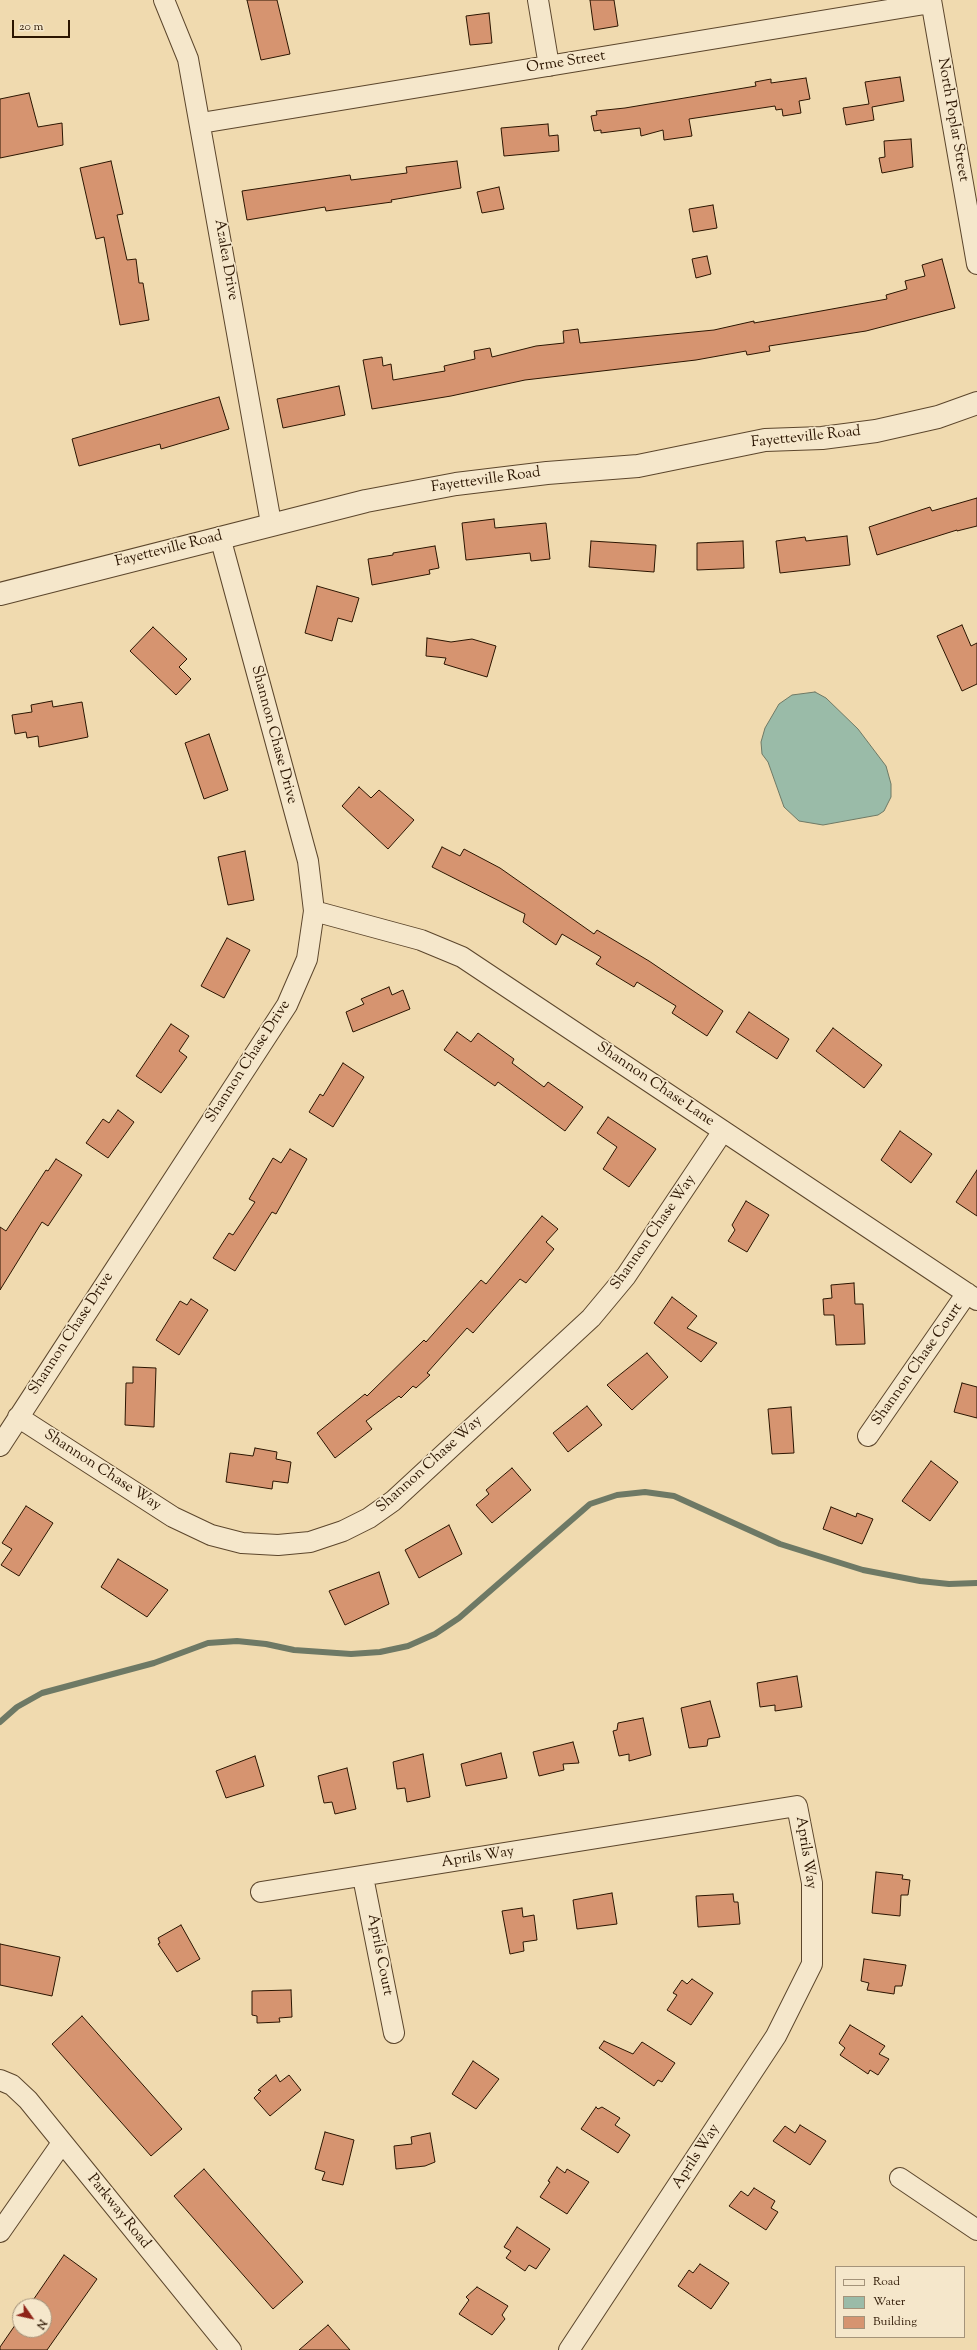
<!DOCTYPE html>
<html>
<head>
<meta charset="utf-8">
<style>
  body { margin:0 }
  #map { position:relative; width:977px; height:2350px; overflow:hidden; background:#f0daaf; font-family:"Sorts Mill Goudy",serif }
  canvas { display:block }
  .legend { position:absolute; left:835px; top:2266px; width:130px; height:72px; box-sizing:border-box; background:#f5e7cb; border:1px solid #a4937a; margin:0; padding:5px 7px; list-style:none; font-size:12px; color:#2b1501 }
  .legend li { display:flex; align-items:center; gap:8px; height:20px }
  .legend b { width:20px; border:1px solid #a4937a }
  .north { position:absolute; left:12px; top:2298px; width:40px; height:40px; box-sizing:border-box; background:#f5e7cb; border:1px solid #a4937a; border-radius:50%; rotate:124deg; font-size:11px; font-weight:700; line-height:16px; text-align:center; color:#2b1501 }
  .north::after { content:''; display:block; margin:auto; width:14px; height:18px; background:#8f2418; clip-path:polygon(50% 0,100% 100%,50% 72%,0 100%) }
  .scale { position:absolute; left:12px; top:20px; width:58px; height:18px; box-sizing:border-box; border:2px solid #2b1501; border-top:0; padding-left:5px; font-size:12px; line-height:14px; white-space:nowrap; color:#2b1501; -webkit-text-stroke:3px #f5e7cb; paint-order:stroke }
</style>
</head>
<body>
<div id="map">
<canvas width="977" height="2350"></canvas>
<ul class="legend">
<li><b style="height:5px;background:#f5e7cb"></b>Road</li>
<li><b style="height:11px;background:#9abba8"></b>Water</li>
<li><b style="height:11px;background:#d69470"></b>Building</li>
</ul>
<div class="north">N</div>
<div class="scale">20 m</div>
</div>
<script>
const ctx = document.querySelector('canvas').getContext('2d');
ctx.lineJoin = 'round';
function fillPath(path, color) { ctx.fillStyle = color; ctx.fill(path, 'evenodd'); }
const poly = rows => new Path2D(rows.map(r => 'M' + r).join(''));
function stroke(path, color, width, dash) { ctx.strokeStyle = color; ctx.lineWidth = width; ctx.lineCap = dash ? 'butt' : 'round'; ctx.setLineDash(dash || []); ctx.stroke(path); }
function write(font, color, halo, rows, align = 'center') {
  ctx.font = font + ' "Sorts Mill Goudy",serif'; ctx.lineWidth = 3.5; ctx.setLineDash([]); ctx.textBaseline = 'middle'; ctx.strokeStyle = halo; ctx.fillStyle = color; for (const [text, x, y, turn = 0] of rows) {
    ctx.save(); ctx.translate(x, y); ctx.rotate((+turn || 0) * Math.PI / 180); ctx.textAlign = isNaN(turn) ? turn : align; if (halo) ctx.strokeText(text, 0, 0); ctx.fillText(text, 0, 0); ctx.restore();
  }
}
const water = poly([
  [815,692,826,698,858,729,886,766,891,784,891,797,884,811,878,815,823,825,799,821,784,807,768,762,762,754,761,742,765,728,779,704,792,695,815,692]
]);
fillPath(water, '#9abba8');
stroke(water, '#6e7965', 1);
stroke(poly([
  [0,1722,17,1707,42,1693,154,1663,208,1643,237,1641,266,1644,294,1650,351,1654,380,1652,408,1646,435,1634,459,1618,590,1504,617,1495,645,1492,674,1496,780,1544,863,1570,920,1581,949,1584,977,1583]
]), '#6e7965', 6);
const building = poly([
  [247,0,277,0,290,54,261,60,247,0],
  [590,0,614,0,618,26,594,30,590,0],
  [489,13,492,43,470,45,466,16,489,13],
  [900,77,904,101,872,107,874,120,846,125,843,108,869,104,865,82,900,77],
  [806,78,810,99,799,101,801,113,783,116,782,109,776,110,775,106,689,119,692,136,664,140,663,130,641,136,640,128,601,133,601,130,594,131,591,116,597,115,596,111,625,108,756,86,755,82,771,79,771,83,806,78],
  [29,93,38,127,62,123,63,145,0,158,0,99,29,93],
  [548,124,549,136,558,135,559,151,504,156,501,128,548,124],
  [911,139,913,167,882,173,879,158,885,157,884,141,911,139],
  [111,161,123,214,117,215,127,260,136,259,139,283,143,283,149,320,120,325,104,237,96,239,80,168,111,161],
  [457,161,461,188,391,200,392,202,326,211,325,207,247,220,242,191,350,175,351,180,407,173,406,167,457,161],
  [499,187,504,209,482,213,477,192,499,187],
  [713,205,717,228,693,232,689,209,713,205],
  [707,256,711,274,696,278,692,259,707,256],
  [942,259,955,308,866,331,769,346,770,351,747,355,746,351,696,360,525,380,451,396,372,409,363,360,382,357,383,366,391,364,393,380,445,371,444,366,475,359,474,351,490,348,492,357,536,346,564,343,563,331,578,329,580,343,714,330,754,321,754,323,788,317,887,299,886,295,907,289,905,281,925,276,922,265,942,259],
  [339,386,345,415,283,428,277,399,339,386],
  [219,397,229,429,161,449,160,444,79,466,72,439,219,397],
  [977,498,977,526,957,531,957,530,877,555,869,527,930,507,932,511,977,498],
  [494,519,495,528,546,523,550,559,531,561,530,553,466,560,462,523,494,519],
  [847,536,850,565,780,573,776,541,805,537,806,541,847,536],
  [591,541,656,545,654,572,589,567,591,541],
  [743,541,744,568,697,570,697,543,743,541],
  [435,546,439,568,429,570,430,574,372,585,368,559,393,555,393,553,435,546],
  [317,586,359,598,352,622,338,618,332,641,305,633,317,586],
  [962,625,971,646,977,643,977,684,962,691,937,636,962,625],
  [153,627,187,659,179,667,191,679,176,695,130,651,153,627],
  [427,638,451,642,472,639,496,646,487,677,444,664,446,658,426,656,427,638],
  [52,701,53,707,82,702,88,737,39,747,38,736,27,738,26,732,15,734,12,715,32,712,31,705,52,701],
  [209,734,228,790,204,799,185,743,209,734],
  [359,787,371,798,379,790,414,820,388,849,342,806,359,787],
  [442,847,460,856,464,849,500,868,594,934,597,930,649,961,723,1011,707,1036,672,1013,676,1006,637,982,634,987,596,964,601,957,562,934,556,945,523,922,525,914,432,867,442,847],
  [245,851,254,900,228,905,218,857,245,851],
  [227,938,250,950,224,998,201,986,227,938],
  [389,987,392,995,403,990,410,1009,353,1032,346,1012,364,1004,361,999,389,987],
  [749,1012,789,1039,777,1059,736,1032,749,1012],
  [171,1024,189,1036,179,1051,187,1057,161,1093,136,1076,171,1024],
  [833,1028,882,1065,864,1088,816,1051,833,1028],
  [457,1032,471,1042,478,1033,514,1059,512,1063,544,1087,548,1082,583,1107,565,1131,498,1082,495,1086,444,1050,457,1032],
  [343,1063,364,1077,333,1127,309,1112,320,1094,323,1096,343,1063],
  [118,1110,134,1122,108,1158,86,1143,103,1119,109,1123,118,1110],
  [608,1117,656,1149,629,1187,603,1169,617,1147,597,1133,608,1117],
  [900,1131,932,1154,911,1183,881,1160,900,1131],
  [290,1149,307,1159,276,1214,272,1212,235,1271,213,1258,229,1233,233,1235,255,1202,249,1199,273,1158,281,1163,290,1149],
  [56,1159,82,1175,48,1226,42,1222,0,1290,0,1227,6,1231,46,1170,48,1171,56,1159],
  [977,1170,977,1216,956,1202,977,1170],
  [746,1201,769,1215,747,1252,728,1241,735,1230,732,1225,746,1201],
  [542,1216,558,1229,546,1242,554,1249,526,1283,520,1279,473,1333,467,1328,427,1373,430,1375,416,1388,413,1386,401,1398,399,1396,366,1421,372,1429,335,1458,317,1433,365,1394,367,1396,424,1340,426,1342,481,1280,486,1284,542,1216],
  [854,1283,855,1304,863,1304,865,1344,836,1345,834,1315,824,1315,823,1299,832,1298,831,1285,854,1283],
  [672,1297,697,1316,687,1328,717,1343,701,1362,654,1323,672,1297],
  [191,1299,208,1310,179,1355,156,1340,180,1301,187,1305,191,1299],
  [647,1353,668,1377,632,1410,607,1385,647,1353],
  [133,1367,156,1368,154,1427,125,1425,126,1383,133,1383,133,1367],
  [962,1383,977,1387,977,1418,954,1412,962,1383],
  [587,1406,602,1425,568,1452,553,1433,587,1406],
  [791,1407,794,1453,772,1454,768,1409,791,1407],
  [255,1448,277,1452,276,1459,291,1462,288,1483,273,1481,272,1489,226,1482,230,1453,253,1456,255,1448],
  [931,1461,958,1482,930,1521,902,1501,931,1461],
  [512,1468,531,1490,492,1523,476,1505,489,1494,486,1490,512,1468],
  [26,1506,53,1523,19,1576,1,1565,12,1549,2,1543,26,1506],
  [831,1507,856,1517,857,1513,873,1519,862,1544,823,1529,831,1507],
  [449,1525,462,1554,419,1578,405,1550,449,1525],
  [118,1559,168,1590,147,1617,101,1587,118,1559],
  [379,1572,389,1604,345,1625,329,1591,379,1572],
  [797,1676,802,1707,775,1711,775,1705,760,1707,757,1683,797,1676],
  [710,1701,720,1737,708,1739,707,1746,689,1748,681,1708,710,1701],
  [643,1718,651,1755,629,1761,629,1754,619,1756,613,1731,617,1730,618,1723,643,1718],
  [573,1742,579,1763,563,1764,564,1770,539,1776,533,1752,573,1742],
  [501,1753,507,1778,466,1786,461,1764,501,1753],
  [423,1754,430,1797,407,1802,405,1788,397,1789,393,1762,423,1754],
  [255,1756,264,1786,226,1798,216,1771,255,1756],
  [347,1768,356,1809,335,1814,332,1802,324,1803,318,1776,347,1768],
  [876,1872,903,1875,902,1879,910,1880,908,1895,901,1895,900,1916,872,1913,876,1872],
  [612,1893,617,1924,577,1929,573,1900,612,1893],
  [733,1894,734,1902,738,1902,740,1924,698,1927,696,1896,733,1894],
  [522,1908,523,1917,534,1915,537,1940,523,1942,524,1951,510,1954,502,1911,522,1908],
  [181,1925,200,1959,177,1972,158,1944,160,1943,158,1938,181,1925],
  [0,1944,60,1957,52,1996,0,1985,0,1944],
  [864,1959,906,1965,902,1986,895,1986,894,1994,867,1990,869,1983,861,1981,864,1959],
  [692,1979,713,1993,691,2025,667,2010,677,1995,673,1993,682,1980,687,1984,692,1979],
  [291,1990,292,2017,279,2018,280,2022,257,2023,257,2016,252,2015,252,1991,291,1990],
  [82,2016,182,2129,151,2156,52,2044,82,2016],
  [850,2025,885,2046,879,2054,889,2059,878,2075,870,2070,868,2074,840,2055,845,2048,839,2043,850,2025],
  [604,2041,633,2054,642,2042,675,2063,662,2082,658,2080,654,2086,599,2048,604,2041],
  [473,2061,499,2079,476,2109,452,2094,473,2061],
  [276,2075,280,2082,289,2075,301,2090,270,2116,254,2098,261,2091,258,2090,276,2075],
  [596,2107,598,2109,602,2107,620,2118,615,2125,630,2135,618,2153,581,2129,596,2107],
  [800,2125,826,2141,810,2165,773,2141,785,2126,795,2133,800,2125],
  [325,2132,354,2140,343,2185,322,2180,325,2172,315,2169,325,2132],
  [430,2133,435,2162,425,2166,396,2169,394,2146,412,2144,411,2137,430,2133],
  [557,2167,565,2173,567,2169,589,2182,567,2214,540,2197,550,2182,548,2181,557,2167],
  [204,2169,303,2282,273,2309,174,2196,204,2169],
  [754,2188,775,2201,771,2208,778,2212,766,2230,729,2206,741,2191,748,2196,754,2188],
  [517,2227,550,2249,536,2269,529,2265,525,2271,506,2258,511,2251,504,2247,517,2227],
  [64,2255,97,2279,47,2350,0,2350,0,2347,20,2318,20,2330,44,2330,44,2306,29,2306,64,2255],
  [700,2264,729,2283,711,2309,678,2286,689,2270,693,2273,700,2264],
  [477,2287,508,2306,502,2315,505,2319,492,2335,459,2314,469,2300,466,2297,477,2287],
  [328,2325,350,2350,299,2350,328,2325]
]);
fillPath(building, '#d69470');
stroke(building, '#2b1501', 1);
const minor = poly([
  [164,0,188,59,271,523],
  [538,0,549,66],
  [931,0,977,264],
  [201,123,931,3],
  [314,911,421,940,462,957,977,1300],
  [18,1417,173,1517,211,1535,242,1543,278,1545,310,1542,343,1531,369,1518,393,1501,591,1318,626,1276,723,1131],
  [868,1436,967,1293],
  [0,1446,287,1005,307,959,314,911,308,861,220,537],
  [363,1877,394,2033],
  [261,1892,797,1806,812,1883,812,1964,776,2036,569,2350],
  [0,2080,12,2085,28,2100,231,2350],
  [900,2178,977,2230],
  [0,2232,62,2143]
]);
const tertiary = poly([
  [0,594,366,501,456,484,547,473,638,466,765,440,822,438,876,431,938,417,977,403]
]);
stroke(minor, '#5c462c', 22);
stroke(tertiary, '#5c462c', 24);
stroke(minor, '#f5e7cb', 20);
stroke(tertiary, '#f5e7cb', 22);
write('15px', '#2b1501', '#f5e7cb', [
  ["Orme Street",566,63,-9],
  ["North Poplar Street",952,120,80],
  ["Azalea Drive",225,260,80],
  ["Fayetteville Road",806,438,-6],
  ["Fayetteville Road",486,481,-8],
  ["Fayetteville Road",169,550,-14],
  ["Shannon Chase Drive",273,735,75],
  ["Shannon Chase Drive",249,1062,-57],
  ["Shannon Chase Lane",655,1085,34],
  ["Shannon Chase Way",654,1233,-55],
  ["Shannon Chase Drive",72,1334,-57],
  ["Shannon Chase Court",918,1365,-55],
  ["Shannon Chase Way",430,1465,-42],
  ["Shannon Chase Way",102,1471,33],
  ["Aprils Way",805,1853,81],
  ["Aprils Way",478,1858,-9],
  ["Aprils Court",379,1955,79],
  ["Aprils Way",697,2157,-57],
  ["Parkway Road",118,2212,51]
]);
</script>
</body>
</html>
